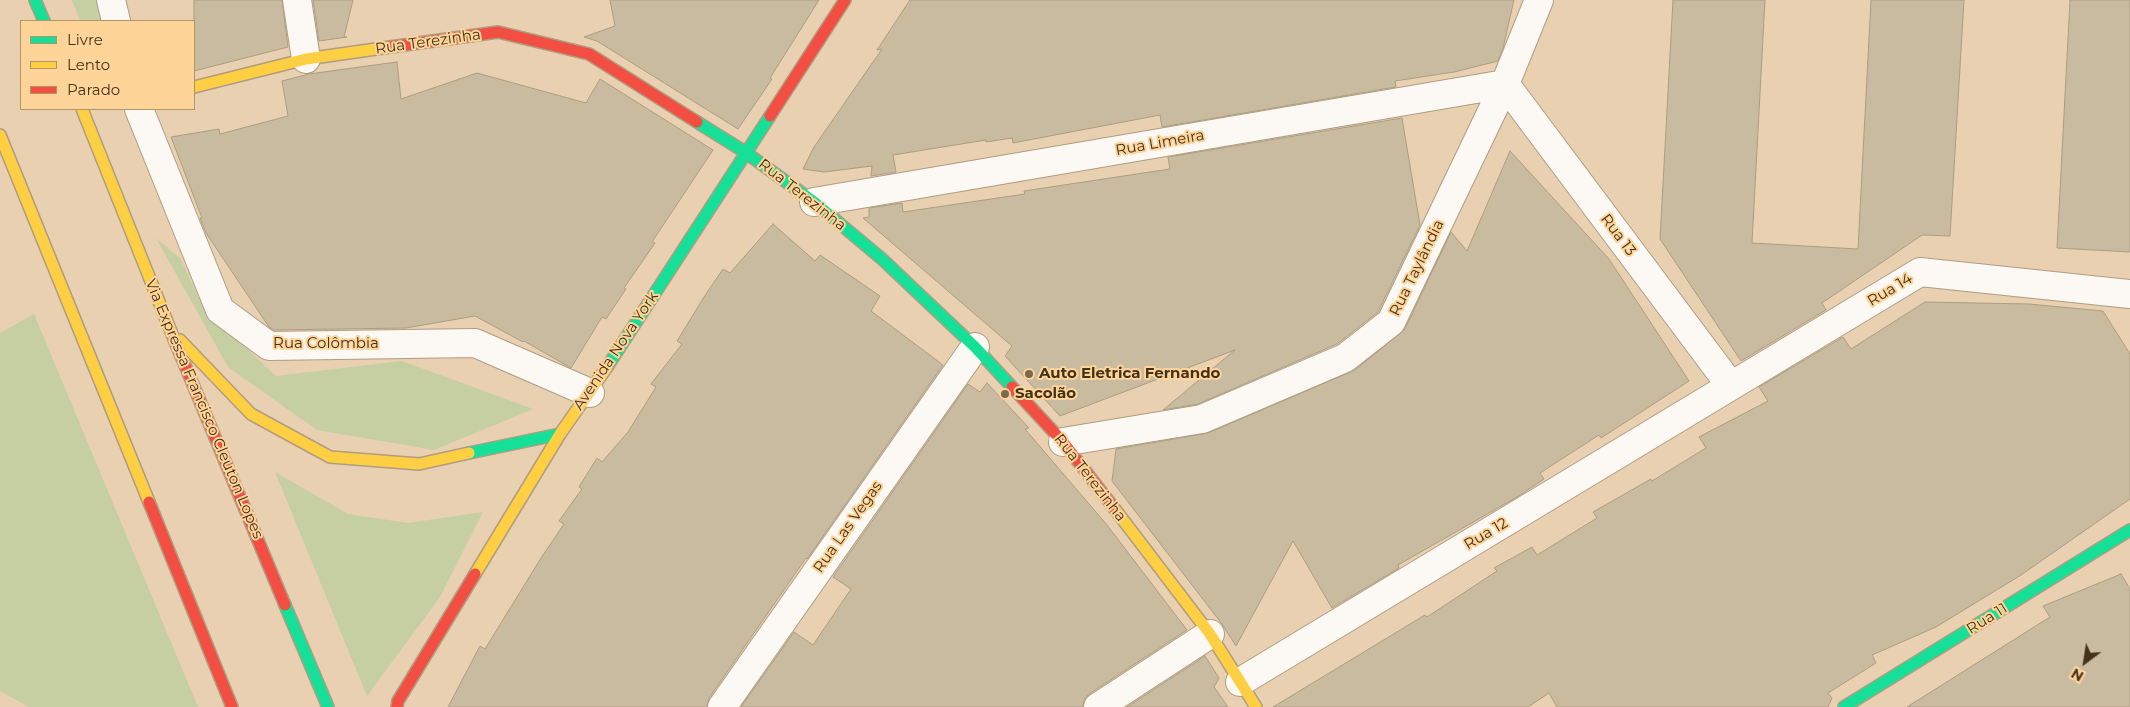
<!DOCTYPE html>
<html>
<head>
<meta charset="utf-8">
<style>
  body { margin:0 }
  #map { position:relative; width:2130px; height:707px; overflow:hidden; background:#e8d0b0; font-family:Montserrat,sans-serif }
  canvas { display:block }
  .legend { position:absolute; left:20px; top:20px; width:175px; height:90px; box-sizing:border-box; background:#ffd499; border:1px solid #b49366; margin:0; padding:6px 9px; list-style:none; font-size:15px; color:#43321a }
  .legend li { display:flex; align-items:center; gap:10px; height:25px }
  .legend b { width:25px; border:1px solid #b49366 }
  .north { position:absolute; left:2060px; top:637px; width:50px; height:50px; -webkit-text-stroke:4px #ffd499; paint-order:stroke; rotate:211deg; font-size:14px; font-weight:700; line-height:20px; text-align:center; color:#43321a }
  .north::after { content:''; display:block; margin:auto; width:18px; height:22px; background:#43321a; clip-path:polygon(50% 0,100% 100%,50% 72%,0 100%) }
</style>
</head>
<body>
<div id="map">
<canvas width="2130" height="707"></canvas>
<ul class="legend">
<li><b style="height:6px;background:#16e098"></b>Livre</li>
<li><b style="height:6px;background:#ffcf43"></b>Lento</li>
<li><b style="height:6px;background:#f24e42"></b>Parado</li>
</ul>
<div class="north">N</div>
</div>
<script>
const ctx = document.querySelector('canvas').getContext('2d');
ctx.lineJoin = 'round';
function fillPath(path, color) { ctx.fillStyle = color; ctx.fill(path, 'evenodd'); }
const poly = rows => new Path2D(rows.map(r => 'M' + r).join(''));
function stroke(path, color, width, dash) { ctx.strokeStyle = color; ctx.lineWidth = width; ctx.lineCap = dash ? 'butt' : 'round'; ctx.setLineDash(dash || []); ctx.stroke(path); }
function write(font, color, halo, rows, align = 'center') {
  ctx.font = font + ' Montserrat,sans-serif'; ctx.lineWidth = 4; ctx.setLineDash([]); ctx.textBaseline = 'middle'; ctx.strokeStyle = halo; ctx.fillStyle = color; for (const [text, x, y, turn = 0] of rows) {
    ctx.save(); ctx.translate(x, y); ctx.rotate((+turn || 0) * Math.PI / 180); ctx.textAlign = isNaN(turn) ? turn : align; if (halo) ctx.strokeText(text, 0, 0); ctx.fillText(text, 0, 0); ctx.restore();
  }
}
fillPath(poly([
  [72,0,98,0,104,21,80,21],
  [156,238,180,258,204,309,276,376,402,361,533,409,434,450,317,430,228,367],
  [34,314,198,707,29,707,0,691,0,333],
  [275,472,348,514,408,523,483,512,440,597,367,696]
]), '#c5cfa2');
const building = poly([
  [194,0,282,0,288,47,194,71,194,0],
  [313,0,353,0,344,37,347,37,319,41,313,0],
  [610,0,819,0,770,78,772,79,738,129,597,41,584,37,615,26,610,0],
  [910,0,1514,0,1503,48,1498,61,1454,72,1395,81,1396,87,1162,127,1160,115,1013,143,1012,138,986,142,986,140,893,155,896,172,871,176,872,166,824,172,803,169,814,147,882,49,877,50,910,0],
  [1673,0,1765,0,1752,243,1858,249,1871,0,1964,0,1950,236,1922,235,1822,303,1826,310,1741,361,1660,239,1673,0],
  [2070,0,2130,0,2130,252,2057,248,2070,0],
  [397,62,401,99,477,73,586,103,600,79,713,150,652,242,655,243,624,288,626,289,606,319,602,317,571,368,524,341,523,342,475,316,406,328,274,330,269,327,206,233,200,218,202,218,171,137,219,129,220,134,288,116,282,81,309,74,397,62],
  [1402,118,1420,225,1378,312,1337,344,1198,404,1163,410,1235,350,1060,416,1005,356,1012,346,863,218,869,217,869,208,902,203,903,212,1025,194,1024,191,1170,169,1168,157,1402,118],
  [1510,151,1609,259,1689,381,1601,438,1599,435,1540,473,1544,479,1517,497,1398,565,1399,568,1332,608,1293,541,1236,646,1222,624,1112,481,1116,449,1208,433,1355,370,1405,329,1451,232,1467,251,1510,151],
  [773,224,815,261,820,255,880,296,871,311,943,365,807,559,806,558,709,698,707,707,448,707,480,646,485,649,541,558,564,524,559,521,582,489,579,487,597,458,602,462,628,432,656,387,651,384,682,344,677,341,704,297,723,269,730,273,773,224],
  [1925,302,2029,304,2103,311,2130,354,2130,499,2021,575,1936,627,1872,655,1876,663,1828,693,1832,698,1828,707,1557,707,1549,693,1528,707,1273,707,1425,615,1427,617,1497,571,1494,568,1532,547,1537,555,1597,518,1593,512,1651,479,1652,481,1706,448,1699,437,1768,401,1759,387,1843,337,1851,349,1925,302],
  [987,383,1029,428,1025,429,1107,525,1187,630,1089,694,1084,700,1083,707,741,707,794,632,813,645,851,589,833,577,968,384,980,392,987,383],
  [2121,574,2130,589,2130,707,1907,707,2050,617,2043,606,2121,574],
  [1205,656,1219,678,1214,687,1228,707,1127,707,1205,656]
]);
fillPath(building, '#c9bb9f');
stroke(building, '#ac9d82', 1);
const street = poly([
  [111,0,116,21],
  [297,0,306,59],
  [1505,84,1731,386],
  [139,109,220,310,269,346,475,343,590,393],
  [814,202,1505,84],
  [1063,442,1202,419,1345,358,1391,322,1505,84,1539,0],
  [1240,682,1920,272,2130,294],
  [722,707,975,347],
  [1098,707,1210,634]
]);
const fast = poly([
  [35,0,44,21],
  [697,122,745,152,814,202,882,259,975,347,1012,387],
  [607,367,770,116],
  [469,453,560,434],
  [285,605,328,707],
  [1844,707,2130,530]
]);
const slow = poly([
  [194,87,306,59,390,47],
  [82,109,174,339],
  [0,135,149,502],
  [180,340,251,414,330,457,419,464,469,453],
  [1114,508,1210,634,1256,707],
  [475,574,560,434,607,367]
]);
const jam = poly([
  [390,47,498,32,589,54,697,122],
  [770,116,845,0],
  [174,339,285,605],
  [1012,387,1063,442,1114,508],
  [149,502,232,707],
  [397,707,398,701,475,574]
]);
stroke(street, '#af9d83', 30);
stroke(fast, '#af9d83', 14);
stroke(slow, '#af9d83', 14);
stroke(jam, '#af9d83', 14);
stroke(street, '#fcf8f3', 28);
stroke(fast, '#16e098', 11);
stroke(slow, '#ffcf43', 11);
stroke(jam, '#f24e42', 11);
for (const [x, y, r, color] of [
  [1029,374,5,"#7d694e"],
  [1005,394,5,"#7d694e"]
]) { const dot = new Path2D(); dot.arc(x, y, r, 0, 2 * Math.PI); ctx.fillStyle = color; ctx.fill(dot); stroke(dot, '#ffd499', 2); }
write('15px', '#43321a', '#ffd499', [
  ["Rua Terezinha",428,42,-8],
  ["Rua Limeira",1160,143,-10],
  ["Rua Terezinha",802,195,38],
  ["Rua 13",1618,235,53],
  ["Rua Taylândia",1417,268,-64],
  ["Rua 14",1890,290,-31],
  ["Rua Colômbia",326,344],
  ["Avenida Nova York",616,351,-56],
  ["Via Expressa Francisco Cleuton Lopes",204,409,67],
  ["Rua Terezinha",1090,478,52],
  ["Rua Las Vegas",848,527,-55],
  ["Rua 12",1486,534,-31],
  ["Rua 11",1987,619,-32]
]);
write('bold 15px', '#43321a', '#ffd499', [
  ["Auto Eletrica Fernando",1039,374],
  ["Sacolão",1015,394]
], 'left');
</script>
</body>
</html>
